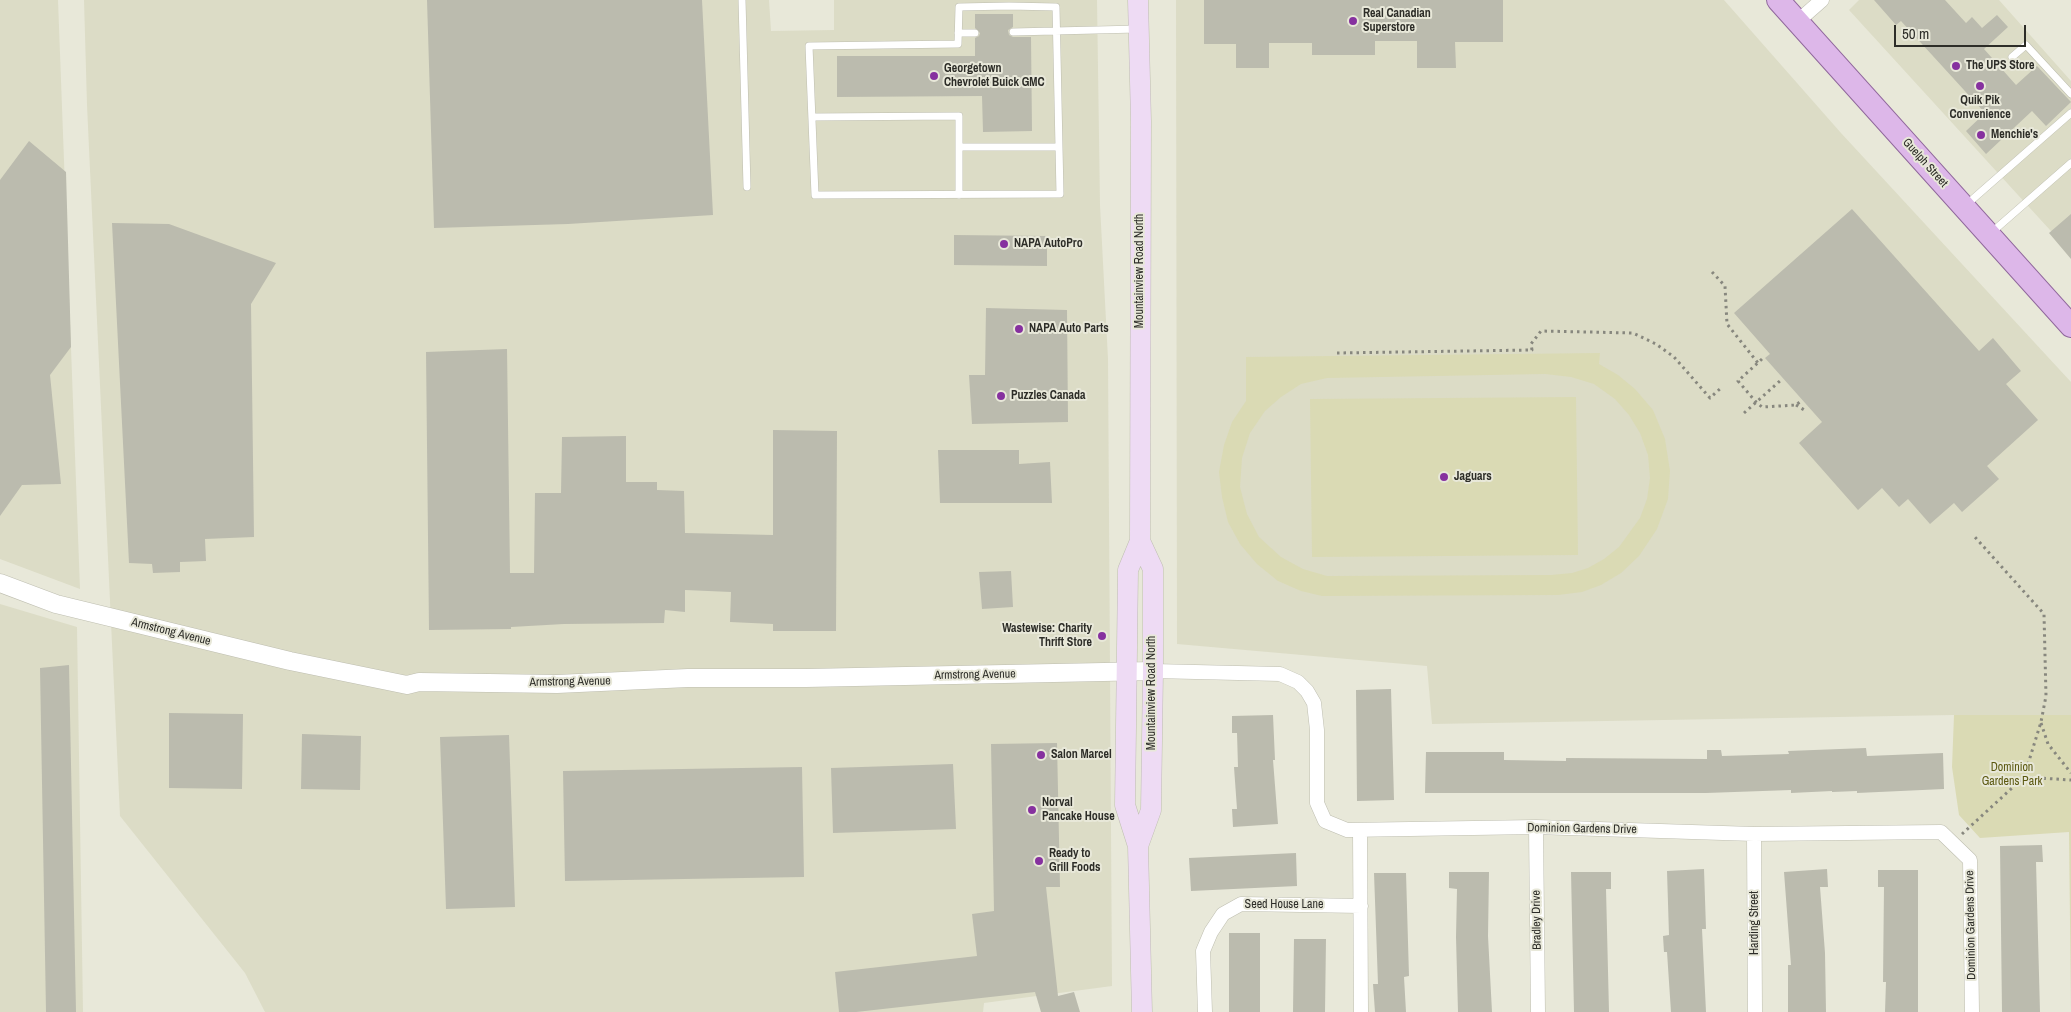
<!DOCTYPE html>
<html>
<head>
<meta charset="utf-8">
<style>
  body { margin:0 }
  #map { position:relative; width:2071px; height:1012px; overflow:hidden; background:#e8e8d9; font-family:"Archivo Narrow",sans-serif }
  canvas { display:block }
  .scale { position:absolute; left:1894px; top:25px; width:132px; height:22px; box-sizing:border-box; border:2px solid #2d2d28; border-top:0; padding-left:6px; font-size:15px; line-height:18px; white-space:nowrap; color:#2d2d28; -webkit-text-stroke:4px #e8e8d9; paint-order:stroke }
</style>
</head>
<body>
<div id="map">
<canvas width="2071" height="1012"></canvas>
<div class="scale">50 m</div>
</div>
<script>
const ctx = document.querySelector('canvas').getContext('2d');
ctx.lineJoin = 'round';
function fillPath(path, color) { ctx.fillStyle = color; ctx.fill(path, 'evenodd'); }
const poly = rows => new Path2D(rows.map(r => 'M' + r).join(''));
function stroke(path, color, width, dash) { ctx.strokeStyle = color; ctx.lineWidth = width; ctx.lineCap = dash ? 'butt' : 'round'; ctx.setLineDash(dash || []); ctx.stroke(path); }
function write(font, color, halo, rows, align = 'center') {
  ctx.font = font + ' "Archivo Narrow",sans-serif'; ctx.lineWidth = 4; ctx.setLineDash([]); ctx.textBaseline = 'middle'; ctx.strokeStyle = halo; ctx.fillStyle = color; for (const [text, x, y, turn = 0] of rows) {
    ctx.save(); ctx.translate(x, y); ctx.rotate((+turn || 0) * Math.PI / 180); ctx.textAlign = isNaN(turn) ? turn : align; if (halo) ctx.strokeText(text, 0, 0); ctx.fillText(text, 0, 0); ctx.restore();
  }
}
fillPath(poly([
  [0,0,58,0,80,589,0,559],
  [84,0,769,0,771,31,834,30,834,0,1097,0,1100,205,1108,359,1112,986,984,1003,983,1012,265,1012,245,973,120,816,87,105],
  [1176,0,1724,0,1841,133,2071,382,2071,715,1954,715,1432,724,1427,666,1177,644],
  [1859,0,1999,0,2071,81,2071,253,1849,10],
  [0,604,77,627,83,1012,0,1012]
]), '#dcdcc6');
fillPath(poly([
  [1600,353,1599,364,1618,375,1635,389,1653,410,1665,439,1670,471,1668,499,1657,529,1639,556,1621,573,1601,585,1582,592,1558,595,1322,596,1301,591,1278,581,1257,564,1240,544,1228,522,1222,497,1219,472,1224,445,1232,422,1246,401,1246,357],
  [1545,374,1571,377,1594,384,1615,399,1629,415,1640,433,1648,455,1650,478,1647,499,1640,518,1619,547,1604,559,1588,568,1572,573,1551,575,1327,576,1303,569,1281,557,1259,537,1247,514,1240,487,1242,458,1250,433,1265,411,1281,397,1301,384,1327,378],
  [1576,397,1578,555,1312,557,1310,399],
  [1954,715,2071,715,2071,1012,2069,832,1980,838,1959,815,1952,767]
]), '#dadab4');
fillPath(poly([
  [427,0,702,0,713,215,568,224,434,228],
  [1204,0,1503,0,1503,42,1455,42,1456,68,1417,68,1417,41,1375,41,1375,55,1312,55,1312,43,1269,43,1269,68,1236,68,1236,44,1204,44],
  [1874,0,1945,0,1966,23,1972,17,1982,28,1997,15,2008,27,1984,49,2016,85,2037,66,2071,102,2046,126,2032,111,1986,154,1966,131,1985,113,1901,21,1896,25],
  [975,14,1013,14,1013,27,1008,30,1009,35,1013,37,1031,37,1032,131,983,132,982,96,837,97,837,56,975,56,975,38,979,36,980,33,975,28],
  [29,141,66,172,71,347,50,375,61,484,22,485,0,516,0,180],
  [1852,209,1979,351,1993,338,2021,371,2006,384,2038,420,1987,466,1999,479,1962,512,1954,503,1930,524,1908,499,1899,507,1882,488,1858,510,1799,443,1822,422,1765,358,1770,354,1734,313],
  [2071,214,2071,259,2049,233],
  [112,223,169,224,276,263,251,304,254,537,205,539,206,561,180,562,180,572,153,573,152,564,129,563],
  [954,235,1047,236,1047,266,954,265],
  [986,308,1067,310,1068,422,972,424,969,375,985,375],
  [507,349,510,573,534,573,535,493,561,493,562,437,626,436,626,482,657,482,657,490,684,491,685,533,773,535,773,430,837,431,836,631,773,631,773,624,730,622,731,592,685,590,685,612,665,610,664,623,564,624,511,627,511,629,429,630,426,352],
  [938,450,1019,450,1019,464,1050,462,1052,503,940,503],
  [1011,571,1013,607,982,609,979,572],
  [69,665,76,1012,46,1012,40,668],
  [1391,689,1394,800,1357,801,1356,690],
  [169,713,243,714,242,789,169,788],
  [1273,715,1275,760,1273,760,1278,824,1233,827,1232,809,1237,809,1234,767,1238,767,1237,733,1232,733,1232,716],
  [302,734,361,736,360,790,301,789],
  [509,735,515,907,446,909,440,737],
  [1057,743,1060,887,1046,887,1058,996,1074,992,1080,1012,1041,1012,1035,992,856,1012,839,1012,835,972,977,956,972,914,994,911,991,744],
  [1866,748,1867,756,1943,753,1944,789,1857,793,1857,791,1832,792,1832,791,1791,793,1791,790,1706,793,1425,793,1426,752,1504,752,1504,760,1566,761,1566,758,1707,759,1707,750,1721,750,1722,756,1789,754,1788,751],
  [953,764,956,829,833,833,831,768],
  [802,767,804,877,565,881,563,771],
  [2042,845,2043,862,2036,862,2040,1012,2002,1012,2000,846],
  [1296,853,1297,886,1191,891,1189,858],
  [1704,869,1706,929,1702,929,1706,1012,1671,1012,1667,952,1664,952,1663,936,1669,935,1667,871],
  [1827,869,1828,887,1820,887,1825,953,1826,1012,1788,1012,1788,965,1791,965,1784,872],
  [1878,870,1918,870,1918,1012,1885,1012,1886,982,1883,982,1884,887,1878,887],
  [1449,872,1489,872,1488,936,1492,1012,1458,1012,1456,937,1457,889,1449,888],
  [1571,872,1611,872,1611,889,1606,889,1609,1012,1574,1012],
  [1374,873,1406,873,1409,976,1404,977,1406,1012,1375,1012,1373,984,1378,984],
  [1229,933,1260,933,1260,1012,1229,1012],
  [1294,939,1326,939,1325,1012,1293,1012]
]), '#bbbbae');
const service = poly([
  [742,0,747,187],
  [1009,6,1056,7,1060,194,815,195,809,46,958,44,959,7,1009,6],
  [1013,32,1138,29],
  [958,33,975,33],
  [2012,57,2026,45,2071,94],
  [812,117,959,116,959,195],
  [960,147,1059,147],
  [1966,205,2071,113],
  [1991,233,2071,163]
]);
const minor = poly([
  [1797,22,1822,0],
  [1153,671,1280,674,1298,682,1307,691,1314,703,1317,730,1317,803,1325,821,1347,830,1536,827,1754,834,1941,832,1970,860,1972,1012],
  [1536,827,1538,1012],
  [1360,830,1361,1012],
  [1754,834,1755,1012],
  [1205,1012,1203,951,1211,932,1223,914,1241,904,1361,906]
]);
const tertiary = poly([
  [0,583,56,604,290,661,407,685,419,682,557,684,688,678,806,678,1153,671]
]);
const secondary = poly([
  [1138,0,1141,121,1140,541,1128,570,1125,805,1138,846,1142,1012],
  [1138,846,1151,810,1153,671,1153,569,1140,541]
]);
const primary = poly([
  [1778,0,2071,326]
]);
stroke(service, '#bebeb0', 8);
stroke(minor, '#bebeb0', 15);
stroke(tertiary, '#bebeb0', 19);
stroke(secondary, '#bebeb0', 21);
stroke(primary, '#90689c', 24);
stroke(poly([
  [1712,272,1725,286,1727,324,1758,363],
  [1337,353,1532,350,1531,344,1541,331,1633,333,1656,344,1674,357,1710,398,1722,387],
  [1762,359,1738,381,1756,402,1762,407,1796,405,1801,401],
  [1796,405,1806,411],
  [1744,413,1781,380],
  [2041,723,2048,744,2071,773],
  [2024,777,2071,780],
  [1962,834,2024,777,2041,722,2046,696,2044,614,1974,536]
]), '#87877e', 3, [2.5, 4]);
stroke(service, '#fff', 7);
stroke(minor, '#fff', 14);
stroke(tertiary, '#fff', 18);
stroke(secondary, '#eedbf4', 20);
stroke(primary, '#ddb7e9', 22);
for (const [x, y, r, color] of [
  [1353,21,5,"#86319f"],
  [1956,66,5,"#86319f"],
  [934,76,5,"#86319f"],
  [1980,86,5,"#86319f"],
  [1981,135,5,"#86319f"],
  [1004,244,5,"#86319f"],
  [1019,329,5,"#86319f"],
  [1001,396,5,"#86319f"],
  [1444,477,5,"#86319f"],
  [1102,636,5,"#86319f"],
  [1041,755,5,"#86319f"],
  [1032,810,5,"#86319f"],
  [1039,861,5,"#86319f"]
]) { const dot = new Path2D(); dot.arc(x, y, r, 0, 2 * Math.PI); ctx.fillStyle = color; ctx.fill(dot); stroke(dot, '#e8e8d9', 2); }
write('bold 12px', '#2d2d28', '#e8e8d9', [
  ["Real Canadian",1363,14],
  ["Superstore",1363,28],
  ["The UPS Store",1966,66],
  ["Georgetown",944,69],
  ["Chevrolet Buick GMC",944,83],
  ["Quik Pik",1980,101,"center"],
  ["Convenience",1980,115,"center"],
  ["Menchie's",1991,135],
  ["NAPA AutoPro",1014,244],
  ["NAPA Auto Parts",1029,329],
  ["Puzzles Canada",1011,396],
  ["Jaguars",1454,477],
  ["Wastewise: Charity",1092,629,"right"],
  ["Thrift Store",1092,643,"right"],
  ["Salon Marcel",1051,755],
  ["Norval",1042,803],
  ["Pancake House",1042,817],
  ["Ready to",1049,854],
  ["Grill Foods",1049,868]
], 'left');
write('12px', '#2d2d28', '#e8e8d9', [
  ["Guelph Street",1925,163,48],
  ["Mountainview Road North",1140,271,-90],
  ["Armstrong Avenue",171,632,14],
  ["Armstrong Avenue",975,675,-1],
  ["Armstrong Avenue",570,682,-1],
  ["Mountainview Road North",1152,693,-90],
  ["Dominion Gardens Drive",1582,829,1],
  ["Seed House Lane",1284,905],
  ["Bradley Drive",1537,920,-91],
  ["Harding Street",1755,923,-90],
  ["Dominion Gardens Drive",1971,925,-91]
]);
write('12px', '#5b5810', '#e8e8d9', [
  ["Dominion",2012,768],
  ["Gardens Park",2012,782]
]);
</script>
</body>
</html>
